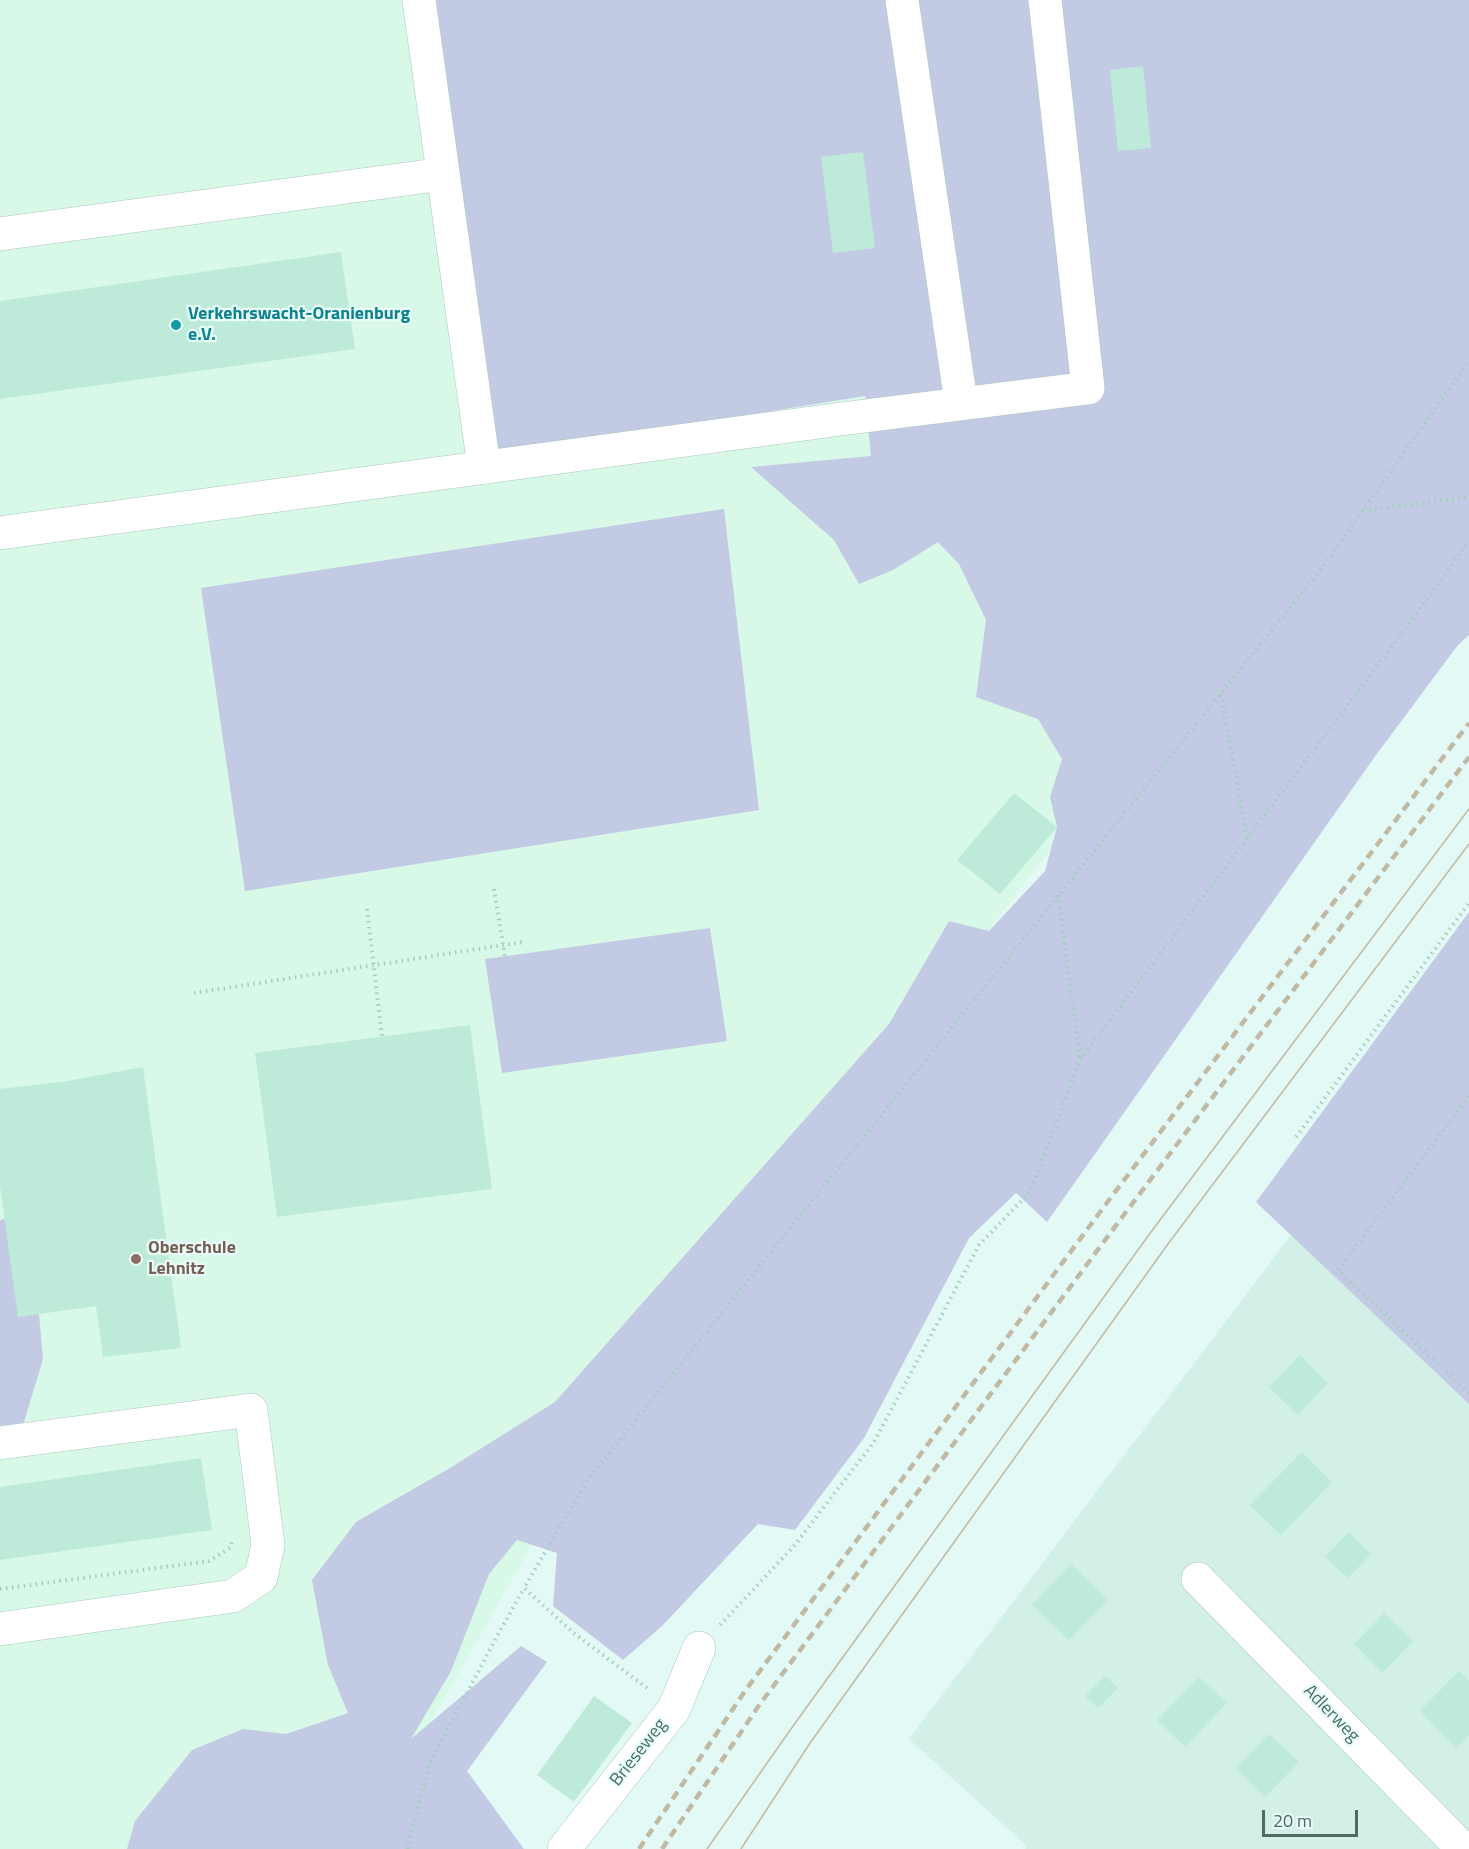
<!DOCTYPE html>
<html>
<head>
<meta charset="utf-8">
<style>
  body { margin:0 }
  #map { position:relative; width:1469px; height:1849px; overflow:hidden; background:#e3f9f5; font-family:"Titillium Web",sans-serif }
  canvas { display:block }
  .scale { position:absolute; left:1262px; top:1810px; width:96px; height:27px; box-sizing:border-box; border:3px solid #4c6d5f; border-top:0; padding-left:8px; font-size:18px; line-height:21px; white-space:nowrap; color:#4c6d5f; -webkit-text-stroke:4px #e8fcf8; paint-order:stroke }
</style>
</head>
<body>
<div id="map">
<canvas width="1469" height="1849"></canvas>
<div class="scale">20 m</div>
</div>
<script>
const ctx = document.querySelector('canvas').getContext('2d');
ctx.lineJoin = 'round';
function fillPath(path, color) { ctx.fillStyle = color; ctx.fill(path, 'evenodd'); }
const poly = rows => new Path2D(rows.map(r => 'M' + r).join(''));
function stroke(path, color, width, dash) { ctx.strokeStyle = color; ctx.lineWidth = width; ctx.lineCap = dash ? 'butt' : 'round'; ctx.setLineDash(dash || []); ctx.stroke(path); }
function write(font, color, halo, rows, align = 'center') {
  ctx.font = font + ' "Titillium Web",sans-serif'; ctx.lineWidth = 4.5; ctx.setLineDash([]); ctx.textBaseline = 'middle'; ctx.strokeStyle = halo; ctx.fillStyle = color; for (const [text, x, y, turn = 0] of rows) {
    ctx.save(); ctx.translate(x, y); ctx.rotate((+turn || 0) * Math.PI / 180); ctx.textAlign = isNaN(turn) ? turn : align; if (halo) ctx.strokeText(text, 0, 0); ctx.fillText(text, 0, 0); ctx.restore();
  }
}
fillPath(poly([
  [1292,1234,1469,1404,1469,1849,1025,1849,1027,1846,909,1739]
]), '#d2efe8');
fillPath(poly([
  [0,0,1469,0,1469,304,573,1472,359,1849,0,1849]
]), '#d8f8e8');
fillPath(poly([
  [430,0,1469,0,1469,635,1458,645,1376,755,1047,1222,1016,1193,969,1238,864,1438,795,1530,758,1524,662,1626,623,1660,553,1606,557,1553,517,1540,489,1574,451,1671,411,1739,521,1646,547,1662,467,1771,524,1849,127,1849,135,1821,192,1750,243,1729,286,1734,348,1713,328,1665,312,1580,356,1522,450,1468,555,1402,889,1024,949,921,989,931,1045,871,1057,827,1050,797,1062,759,1038,719,976,697,986,620,959,564,938,542,893,570,859,584,834,540,751,467,871,456,865,396,488,457],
  [724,509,759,810,245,891,201,588],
  [1469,912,1469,1404,1256,1202],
  [710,928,727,1041,502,1073,485,959],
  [2,1219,31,1225,43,1359,18,1442,0,1453,0,1221]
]), '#c3cae4');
fillPath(poly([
  [1143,66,1151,148,1118,151,1110,70],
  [863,152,875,248,833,253,821,157],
  [341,252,355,349,0,399,0,301],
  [1014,793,1057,827,1000,894,957,860],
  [470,1025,492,1189,277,1217,255,1053],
  [143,1067,181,1348,103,1357,96,1306,18,1317,0,1186,0,1089,67,1081],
  [1300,1355,1328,1383,1298,1415,1269,1387],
  [1302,1452,1332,1482,1281,1535,1250,1505],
  [201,1458,212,1530,0,1560,0,1487],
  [1349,1532,1371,1554,1348,1578,1325,1557],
  [1071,1564,1108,1600,1069,1640,1032,1605],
  [1384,1613,1413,1641,1382,1673,1354,1644],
  [1459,1671,1469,1681,1469,1735,1456,1748,1420,1711],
  [1105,1676,1118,1688,1098,1708,1085,1696],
  [1199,1677,1227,1703,1185,1747,1157,1720],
  [594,1696,632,1723,574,1802,537,1775],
  [1269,1734,1299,1762,1265,1797,1236,1768]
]), '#beebd9');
const minor = poly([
  [419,0,484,467],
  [902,0,961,402],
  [0,234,443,174],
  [0,533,841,419,1088,388,1045,0],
  [0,1443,251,1410,268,1545,261,1577,233,1596,0,1629],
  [1198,1579,1463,1849],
  [564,1849,674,1709,699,1648]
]);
stroke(minor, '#abc8be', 34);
stroke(poly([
  [1363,511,1469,497],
  [1221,694,1247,837],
  [494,889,505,957],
  [1058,895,1080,1059],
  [367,909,382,1036],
  [194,993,523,942],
  [1469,1096,1338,1270,1469,1393],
  [1296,1137,1469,903],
  [0,1589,209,1561,230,1548,233,1539],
  [720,1625,794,1546,874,1442,979,1245,1030,1192,1080,1060,1417,613,1469,541],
  [647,1688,575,1634,524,1588,589,1478,1322,568,1469,361],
  [407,1849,429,1765,496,1638,524,1588]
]), '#a2cfbc', 4, [1.5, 4.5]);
stroke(minor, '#fff', 33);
stroke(poly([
  [707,1849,793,1726,1151,1232,1469,809],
  [741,1849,810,1743,1168,1244,1469,844]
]), '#c0b9a3', 1.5);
stroke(poly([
  [639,1849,745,1691,1106,1204,1469,723],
  [662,1849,760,1704,1123,1216,1469,757]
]), '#c0b9a3', 4.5, [9, 6]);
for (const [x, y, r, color] of [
  [176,325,6,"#0f9aa8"],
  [136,1259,6,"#8d6e63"]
]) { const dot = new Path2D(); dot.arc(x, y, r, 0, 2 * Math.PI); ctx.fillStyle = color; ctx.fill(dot); stroke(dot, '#e8fcf8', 2); }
write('bold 18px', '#0d838f', '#e8fcf8', [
  ["Verkehrswacht-Oranienburg",188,315],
  ["e.V.",188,336]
], 'left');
write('bold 18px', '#785e54', '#e8fcf8', [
  ["Oberschule",148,1249],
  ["Lehnitz",148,1270]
], 'left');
write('18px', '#4c6d5f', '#e8fcf8', [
  ["Adlerweg",1331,1714,46],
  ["Brieseweg",639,1753,-52]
]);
</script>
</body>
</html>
